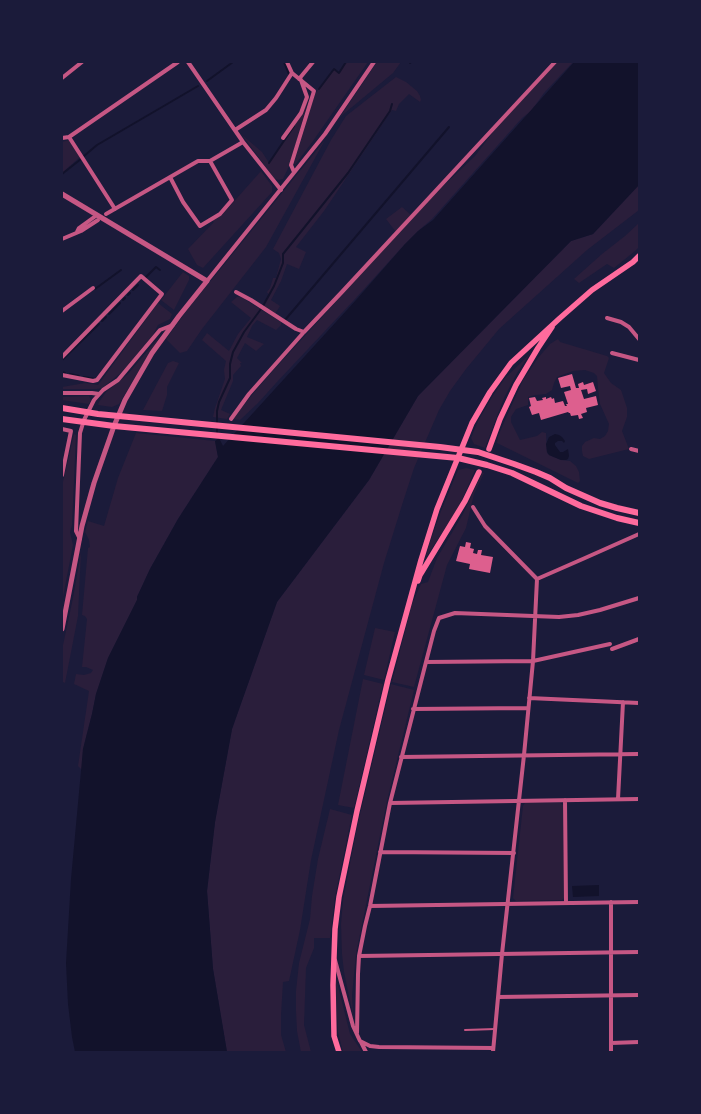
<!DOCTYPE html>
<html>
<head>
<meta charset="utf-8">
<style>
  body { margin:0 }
  #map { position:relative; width:701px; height:1114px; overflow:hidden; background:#1b1b3a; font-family:"Fira Sans Condensed",sans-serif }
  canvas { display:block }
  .frame { position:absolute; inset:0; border:63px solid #1b1b3a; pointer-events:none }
</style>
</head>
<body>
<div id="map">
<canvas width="701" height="1114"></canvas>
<div class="frame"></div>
</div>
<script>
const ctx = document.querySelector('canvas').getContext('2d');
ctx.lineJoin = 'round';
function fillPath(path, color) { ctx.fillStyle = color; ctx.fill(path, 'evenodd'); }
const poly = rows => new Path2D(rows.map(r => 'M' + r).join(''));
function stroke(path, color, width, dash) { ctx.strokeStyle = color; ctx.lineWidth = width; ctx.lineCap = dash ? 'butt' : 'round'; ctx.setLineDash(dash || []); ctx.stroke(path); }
fillPath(poly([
  [346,62,368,62,313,141,295,165,294,163,315,94,334,69,339,72],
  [377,62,401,62,393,73,340,117],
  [557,62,573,62,544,93,531,111,522,118,432,219,418,231,405,244,355,299,276,383,258,403,240,420,233,419,247,401,269,375,345,292,370,263,440,189,475,156,496,128],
  [396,77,406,82,417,91,420,96,421,100,420,102,409,94,399,104,396,111,392,110,324,211,296,247,306,252,299,269,287,264,281,281,271,300,280,306,275,314,262,305,269,295,267,292,270,288,273,278,276,278,281,259,279,253,273,249,331,140,346,116],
  [310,94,290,164,283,179,278,180,274,178,242,135,262,152,269,163,302,114],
  [69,140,80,157,62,173,62,142],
  [325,140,266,247,202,329,187,351,180,353,166,339,188,309],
  [261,171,272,186,272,192,203,268,197,265,188,249,214,222,212,220,222,215],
  [639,185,639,210,587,250,499,329,466,369,450,391,439,410,414,468,402,505,384,563,339,730,311,860,300,930,289,981,283,982,281,1015,281,1035,286,1052,227,1052,213,969,207,891,215,822,232,729,277,602,369,480,418,396,571,241,593,234],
  [402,207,411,215,396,232,386,219],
  [639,223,639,247,635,251,614,268,607,264,579,283,574,279,602,254,625,236],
  [183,272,189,276,189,280,174,310,161,300],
  [237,297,241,297,281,322,281,325,276,330,257,320,252,326,247,337,264,344,256,351,245,343,237,358,242,363,240,363,241,366,233,375,233,381,221,410,230,414,227,419,213,417,215,408,225,379,224,370,226,361,202,340,207,333,229,351,238,334,251,318,231,302],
  [158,303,172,314,170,319,158,325,153,335,122,372,102,388,97,389,62,389,62,387,85,383,98,385],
  [160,336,119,404,112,407,98,405,99,402,106,392,128,374],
  [558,339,560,342,607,356,609,358,604,373,611,383,621,390,627,408,627,417,622,431,629,449,589,459,583,456,582,451,582,446,585,442,594,438,600,439,605,436,608,431,609,424,600,404,598,388,597,376,594,373,585,370,573,371,557,377,554,383,552,390,546,394,535,395,528,397,528,405,516,409,511,417,511,422,520,440,537,436,542,432,546,433,547,453,549,455,561,460,570,461,576,466,579,472,580,481,578,483,497,443,498,436,523,380,538,358,550,344],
  [530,354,517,373,504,398,485,448,474,444,471,438,478,421,492,397,505,378],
  [173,361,179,363,167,387,167,395,162,411,143,410,168,363],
  [89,396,91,400,89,404,62,400,62,397],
  [136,433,215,441,218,457,178,519,150,569,137,597,137,600,108,658,96,694,92,714,83,749,82,770,78,766,89,691,74,684,76,674,84,675,91,673,93,670,86,667,82,667,87,619,85,616,82,615,88,548,90,547,89,540,85,532,88,521,104,526,118,478],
  [74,434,76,435,72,525,70,532,73,545,62,602,62,486],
  [466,468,475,470,462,500,454,515,426,557,430,542,441,511,458,470],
  [482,473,484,473,474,494,466,528,447,565,414,687,392,682,412,604,421,584,428,582,437,558,463,514],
  [81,552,78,616,65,683,63,682,62,686,62,650,73,598],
  [375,628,395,632,384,680,364,675],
  [363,679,383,684,354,808,338,805],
  [391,684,414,690,387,801,356,954,352,995,353,1015,344,972,342,954,341,924,343,900,358,823],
  [525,803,560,803,563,805,564,898,562,900,516,901,513,898,523,806],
  [330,809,352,815,335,897,330,938,314,938,314,948,306,968,304,1025,311,1052,301,1052,297,1031,296,1011,296,991,299,963,310,919,312,896,318,859],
  [336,978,350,1034,362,1052,343,1052,338,1032,336,1000]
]), '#2a1e3b');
fillPath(poly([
  [574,62,639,62,639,185,593,234,571,241,418,396,369,480,277,602,232,729,215,822,207,891,213,969,227,1052,75,1052,72,1037,68,1004,66,963,71,879,83,749,92,714,96,694,108,658,137,600,137,597,150,569,178,519,218,457,215,441,219,438,223,446,356,300,405,244,418,231,433,220],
  [555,434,559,435,562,437,565,441,564,443,562,441,558,441,555,443,555,445,560,452,563,452,568,449,569,456,568,459,566,460,561,460,549,455,547,452,546,444,549,437],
  [599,885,599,896,573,897,572,886]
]), '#12122b');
stroke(poly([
  [284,62,289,74],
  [410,63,411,62],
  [207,81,233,62],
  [319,89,334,69,339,73,346,62],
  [84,156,97,145,198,86],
  [269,163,294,126],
  [62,174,81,159],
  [146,277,156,267,160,270],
  [95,289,121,270],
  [133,290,138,285],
  [128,295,130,293],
  [123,300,125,298],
  [263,306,274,286,283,263,283,254,348,173,390,111,392,104],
  [109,314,120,303],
  [285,320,449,127],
  [102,321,106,317],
  [62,360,99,324],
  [62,372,65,373],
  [70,374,79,376],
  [84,377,95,379],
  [217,434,217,411,219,402,230,378,230,364,233,352,244,332,261,309]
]), '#12122b', 2);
fillPath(poly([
  [572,374,576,388,579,388,578,384,583,382,584,385,593,382,596,391,588,394,587,389,581,390,584,399,596,396,598,405,586,408,587,412,581,414,583,418,579,419,578,415,571,416,570,413,569,413,568,412,541,420,539,413,532,415,529,407,531,406,529,398,535,397,537,401,543,400,542,398,546,397,546,399,551,397,552,399,554,398,555,403,563,401,565,406,567,406,566,404,568,404,564,392,571,390,570,386,561,388,558,378],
  [466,542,471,543,470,548,474,549,473,553,477,554,478,550,482,550,481,555,493,557,490,573,469,569,470,564,456,561,460,546,465,547]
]), '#dd5f8e');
stroke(poly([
  [465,1030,495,1029]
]), '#c65784', 2);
stroke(poly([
  [188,62,243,142,281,190],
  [287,62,292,73,314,91,291,165,294,172],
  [62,78,82,62],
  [299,79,313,62],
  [235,130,266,110,276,98,292,73],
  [69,137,115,209],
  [62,138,69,137,178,62],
  [283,138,301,113,307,97,301,80],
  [170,177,183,202,200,226,220,214,232,200,210,161],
  [106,214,198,161,210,161,243,142],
  [77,232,79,228,97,215],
  [62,239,81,231,98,220],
  [207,281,325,134,374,62],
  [236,292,251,300,296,329,304,332],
  [62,311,93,288],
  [607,318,621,322,629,327,639,339],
  [612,353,639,360],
  [62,357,141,276,162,294,97,380,93,381,62,375],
  [62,393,92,393,99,394],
  [231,419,249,394,304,332,341,293,555,62],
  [62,429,71,431,62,475],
  [631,449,639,451],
  [473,507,485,526,537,579,533,661,524,755,502,954,493,1052],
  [80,539,76,531,80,433,84,420,94,400,103,390,118,380,128,368,160,330,173,325],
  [537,579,585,558,639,534],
  [612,649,639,639],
  [426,662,533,661,610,644],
  [529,698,639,703],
  [413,709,528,708],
  [401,757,639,754],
  [618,799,623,702],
  [565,800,566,903],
  [390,803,639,799],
  [380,852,514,853],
  [370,906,639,902],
  [359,956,639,952],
  [335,960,353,1026,360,1041,370,1046,379,1047,493,1048],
  [498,997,639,995],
  [357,1033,358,974,359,956,365,926,370,906,390,803,426,662,434,631,439,618,455,613,559,617,578,615,600,610,639,598],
  [361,1042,366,1052],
  [611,1043,639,1042],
  [611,1052,611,902]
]), '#c65784', 4);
stroke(poly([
  [62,194,207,281,179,316,152,353,125,400,114,426,94,483,82,526,62,629]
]), '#c65784', 5);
stroke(poly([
  [489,449,500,419,516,385,538,348,552,327],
  [418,581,420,575,465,501,479,472],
  [339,1052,334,1036,333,985,335,929,339,897,357,811,388,680,421,560,437,509,472,423,490,392,511,363,560,318,592,290,633,262,639,256]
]), '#ff6b9d', 5.5);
stroke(poly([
  [62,408,98,414,440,447,478,452,514,464,536,472,550,478,566,488,600,503,617,508,639,513],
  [62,419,114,426,458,458,487,465,512,473,581,506,617,518,639,523]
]), '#ff6b9d', 6);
</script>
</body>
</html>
